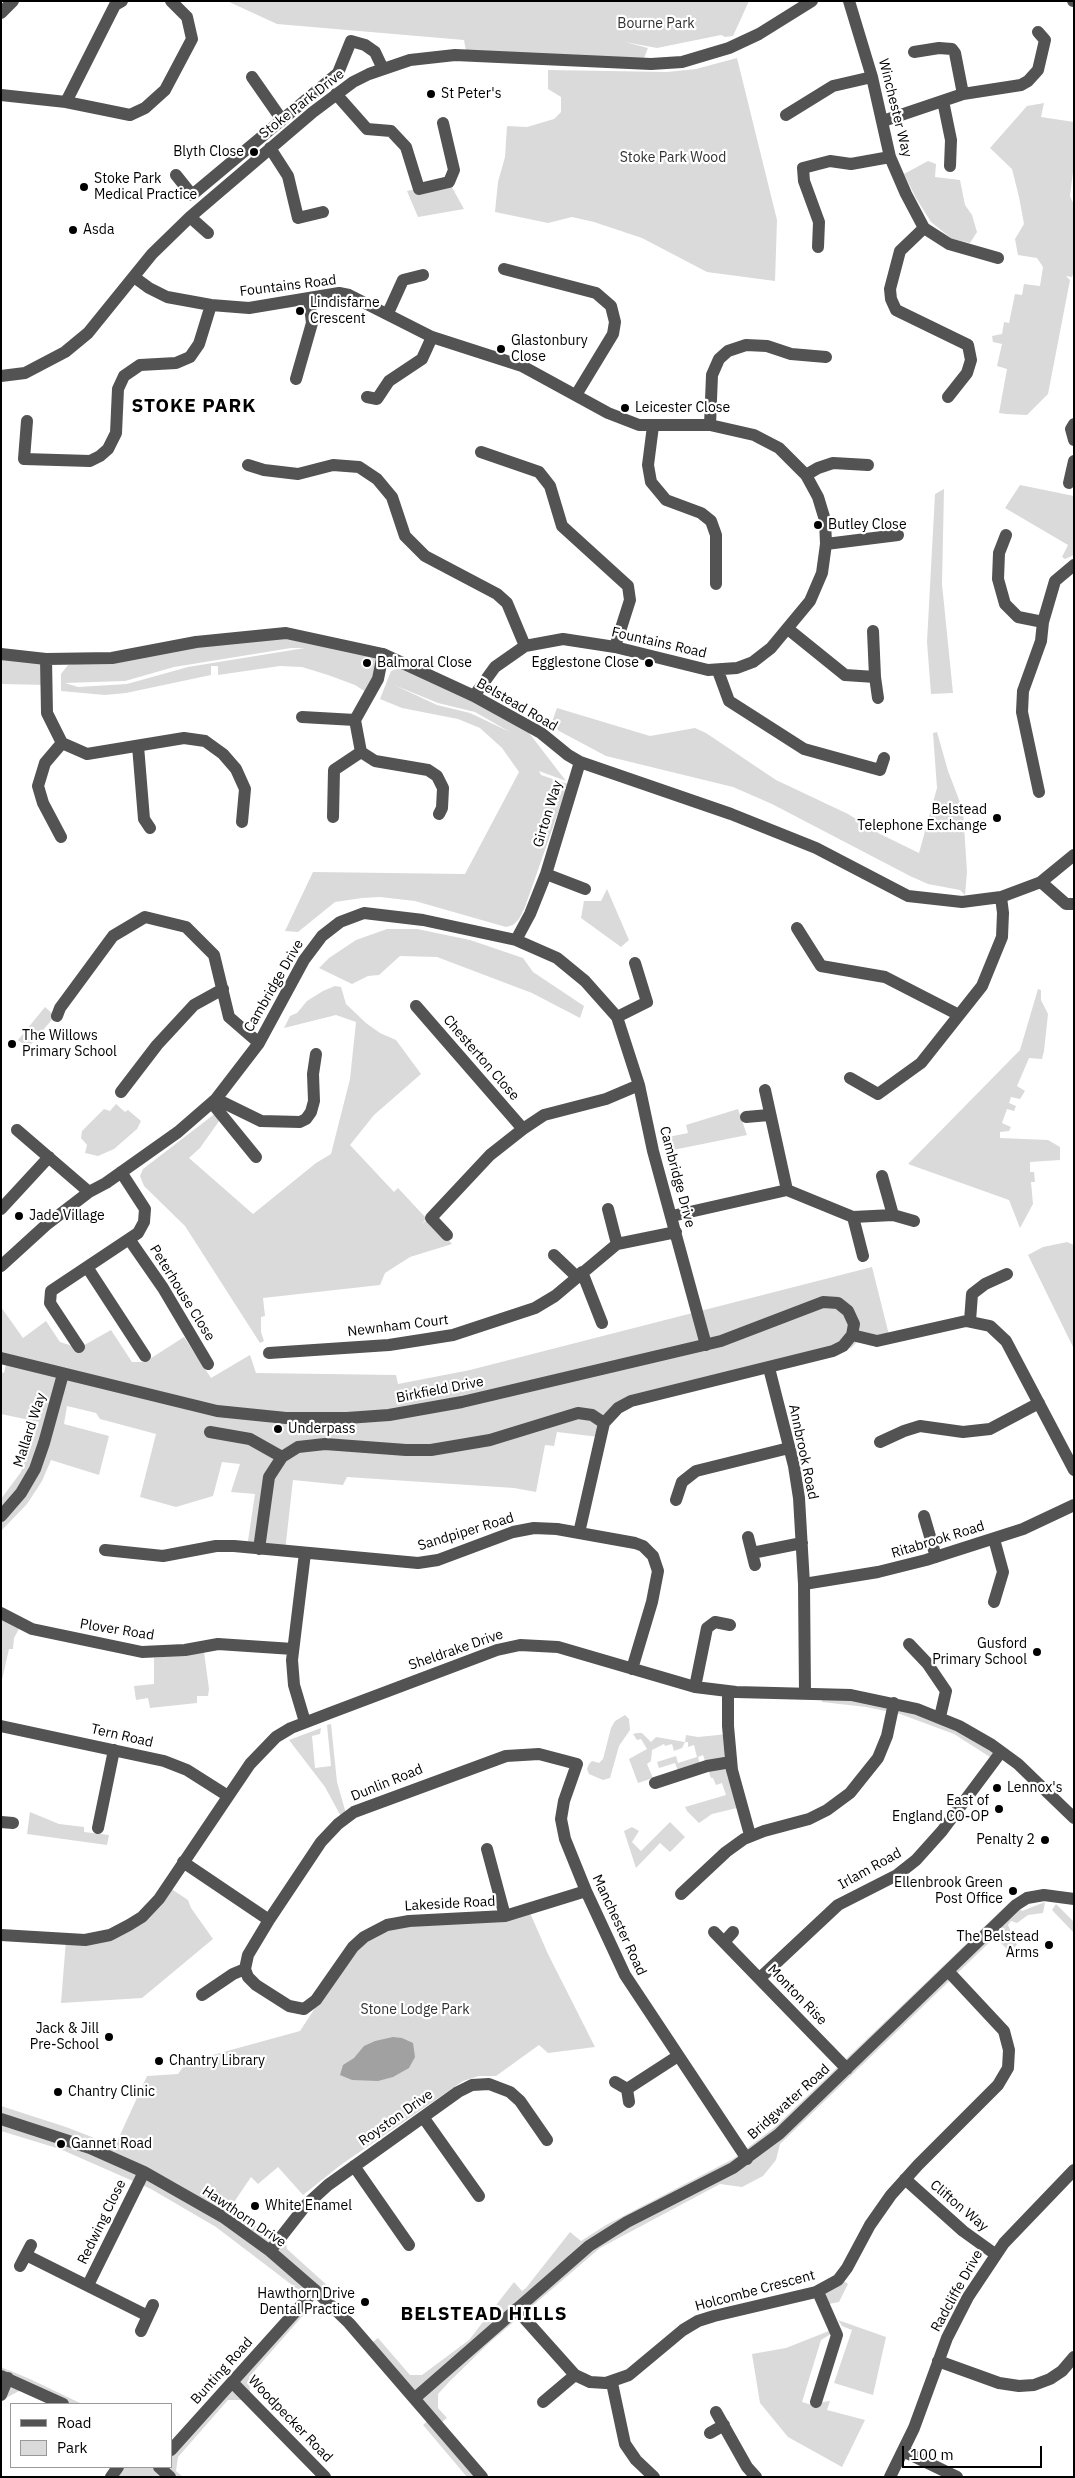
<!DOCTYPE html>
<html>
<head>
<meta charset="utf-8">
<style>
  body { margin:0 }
  #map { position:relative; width:1075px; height:2478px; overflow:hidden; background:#fff; font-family:"IBM Plex Sans",sans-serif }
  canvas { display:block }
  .frame { position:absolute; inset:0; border:2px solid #000; pointer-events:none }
  .legend { position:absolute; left:10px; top:2403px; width:162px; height:65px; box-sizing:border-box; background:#fff; border:1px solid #999; margin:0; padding:6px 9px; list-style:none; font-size:15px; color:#000 }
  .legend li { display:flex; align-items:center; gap:10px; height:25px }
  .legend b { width:25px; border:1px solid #999 }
  .scale { position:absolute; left:902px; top:2446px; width:140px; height:22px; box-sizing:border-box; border:2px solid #000; border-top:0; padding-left:6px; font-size:15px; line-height:18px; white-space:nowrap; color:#000; -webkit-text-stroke:4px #fff; paint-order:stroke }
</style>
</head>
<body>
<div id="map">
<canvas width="1075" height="2478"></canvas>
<div class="frame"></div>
<ul class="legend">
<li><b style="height:6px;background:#535353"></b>Road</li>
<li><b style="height:14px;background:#dadada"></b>Park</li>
</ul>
<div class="scale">100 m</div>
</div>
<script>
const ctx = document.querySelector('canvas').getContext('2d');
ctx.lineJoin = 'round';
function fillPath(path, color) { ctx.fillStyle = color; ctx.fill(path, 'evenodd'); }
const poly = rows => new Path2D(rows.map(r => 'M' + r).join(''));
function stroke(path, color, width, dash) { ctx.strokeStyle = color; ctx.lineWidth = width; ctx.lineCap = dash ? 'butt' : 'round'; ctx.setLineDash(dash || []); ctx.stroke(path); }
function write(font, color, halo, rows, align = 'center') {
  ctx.font = font + ' "IBM Plex Sans",sans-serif'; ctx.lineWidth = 4.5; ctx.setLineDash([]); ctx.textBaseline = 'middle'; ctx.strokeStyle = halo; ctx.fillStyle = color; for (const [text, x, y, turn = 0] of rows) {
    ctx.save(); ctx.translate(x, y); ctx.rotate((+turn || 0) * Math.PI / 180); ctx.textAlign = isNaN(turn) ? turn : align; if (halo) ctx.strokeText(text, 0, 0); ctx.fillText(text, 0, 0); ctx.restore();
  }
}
fillPath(poly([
  [227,1,749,1,733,36,725,37,721,35,657,48,625,42,648,48,644,58,466,51,464,40,277,24],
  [737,58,777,220,775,281,707,272,642,238,594,222,572,217,548,223,495,212,498,182,505,157,507,126,527,127,554,119,561,112,561,97,548,89,548,70,667,72,696,69],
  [1044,103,1041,117,1074,122,1074,164,1070,196,1074,205,1074,271,1072,277,1066,276,1070,280,1048,394,1027,415,1006,414,999,413,1007,369,997,366,1002,344,993,342,992,336,1002,334,1004,322,1009,323,1015,294,1022,295,1024,284,1040,286,1043,267,1037,258,1018,255,1015,239,1024,224,1019,197,1012,169,990,148,1027,106],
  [928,161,936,164,935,177,960,180,965,205,972,215,977,232,970,243,952,239,931,222,916,198,904,174],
  [449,182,464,209,418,217,407,191],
  [1020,485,1074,496,1074,555,1065,559,1062,557,1068,545,1005,508],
  [944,489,942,584,953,693,931,694,927,642,935,494],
  [271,632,372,651,378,662,369,694,355,685,328,675,302,667,280,666,218,675,218,666,211,666,211,675,126,693,105,695,61,691,61,674,68,665],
  [291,648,305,648,188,667,127,684,78,687,65,683,125,681,174,667],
  [1,655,44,665,48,685,1,684],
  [407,665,516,716,566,781,539,771,541,775,568,784,525,907,519,919,513,925,506,927,415,901,380,897,362,898,335,902,298,932,285,931,313,872,465,874,519,772,502,748,480,728,458,719,402,708,380,699,391,671],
  [394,685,438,703,475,712,510,732,470,713,437,705],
  [557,708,650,736,695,728,706,733,776,780,848,814,880,834,919,853,937,788,933,733,937,732,948,771,963,810,967,872,965,895,960,890,928,884,910,876,772,804,733,787,606,756,559,731,552,722],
  [607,889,629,940,621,947,581,918,584,901,601,901],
  [387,929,417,929,470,940,523,958,533,972,584,1006,580,1018,532,993,437,957,400,956,379,975,368,976,352,984,319,968,329,958,356,940],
  [335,986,341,987,346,1004,366,1023,380,1033,396,1040,421,1074,374,1115,350,1145,394,1192,398,1188,426,1218,428,1216,422,1224,429,1218,452,1244,410,1257,385,1273,380,1285,263,1298,265,1316,261,1317,261,1332,264,1341,260,1343,185,1226,144,1186,140,1176,143,1169,221,1109,224,1114,200,1148,189,1158,253,1214,316,1163,331,1154,350,1079,356,1022,336,1015,284,1028,290,1016,297,1013,307,1001,323,991],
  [1038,989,1041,990,1041,1000,1048,1014,1044,1051,1042,1059,1029,1058,1017,1086,1025,1091,1020,1099,1011,1097,1009,1103,1016,1106,1014,1111,1007,1109,1002,1123,1011,1127,1009,1131,1000,1132,1000,1138,1048,1140,1060,1147,1060,1160,1030,1162,1030,1172,1034,1172,1035,1182,1031,1182,1033,1204,1020,1228,1009,1200,908,1164,1020,1050],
  [45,1007,55,1016,28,1048,18,1040],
  [116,1104,125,1112,128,1110,141,1121,137,1129,114,1149,98,1156,85,1153,87,1145,81,1138,82,1131,104,1109,110,1111],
  [738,1109,747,1135,668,1151,668,1137,688,1133,686,1125],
  [1067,1242,1074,1245,1074,1349,1028,1255,1043,1247],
  [872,1267,890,1339,861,1338,851,1348,631,1401,599,1437,557,1432,554,1446,545,1445,536,1492,514,1488,347,1477,343,1485,293,1480,285,1551,247,1547,255,1494,231,1492,240,1464,222,1462,213,1496,176,1507,140,1497,156,1434,100,1419,96,1413,67,1406,64,1424,109,1436,99,1475,51,1460,42,1481,27,1504,1,1531,1,1499,21,1472,39,1422,1,1414,1,1372,4,1373,7,1360,1,1358,1,1307,23,1338,46,1321,60,1342,79,1348,111,1330,132,1362,145,1362,184,1337,211,1378,250,1355,256,1373,396,1375,398,1384,470,1370],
  [1,1613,21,1625,14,1638,13,1649,9,1649,2,1680],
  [204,1652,209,1689,208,1696,197,1696,197,1703,150,1708,148,1698,136,1700,134,1686,154,1684,154,1658],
  [822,1693,905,1705,1001,1752,990,1757,954,1734,900,1714,866,1707,822,1702],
  [625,1715,629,1719,630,1730,619,1746,610,1778,603,1780,589,1774,587,1769,589,1764,592,1761,599,1763,603,1759,611,1728,615,1721],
  [331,1724,337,1782,347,1817,343,1820,325,1787,289,1740,321,1728,320,1734,312,1736,315,1768,331,1766,327,1725],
  [637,1733,642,1733,651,1742,656,1737,685,1742,686,1735,698,1737,728,1734,741,1807,712,1814,699,1823,687,1811,685,1807,726,1795,722,1783,716,1785,713,1778,711,1778,703,1755,698,1757,700,1765,678,1771,675,1763,659,1768,657,1762,676,1756,678,1763,697,1757,694,1745,688,1747,688,1742,685,1742,682,1748,674,1751,672,1744,665,1746,664,1744,652,1750,651,1761,647,1764,653,1778,638,1783,629,1759,647,1749,641,1739,637,1740,633,1734],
  [30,1812,59,1824,84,1827,84,1832,109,1835,107,1845,27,1834],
  [670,1822,685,1837,670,1852,660,1843,636,1868,624,1831,632,1827,639,1831,632,1842,641,1851],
  [167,1886,188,1900,191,1908,213,1939,142,1998,61,2003,66,1940,121,1930],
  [1012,1900,1022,1911,1045,1902,1043,1913,1028,1915,1017,1923,1011,1921,1008,1925,1017,1945,1010,1952,995,1937,780,2144,776,2160,763,2176,742,2187,720,2184,600,2248,489,2343,450,2381,438,2394,438,2408,447,2418,438,2425,482,2477,467,2477,423,2425,431,2418,369,2345,378,2338,410,2375,422,2375,469,2340,514,2282,522,2291,526,2288,570,2232,581,2241,606,2225,733,2159,775,2127],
  [1056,1904,1074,1922,1074,1933,1052,1910],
  [530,1913,548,1954,595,2047,548,2053,539,2045,496,2076,479,2076,463,2081,342,2164,303,2195,278,2167,258,2184,251,2177,230,2208,266,2233,277,2232,285,2238,287,2249,329,2287,321,2295,307,2299,320,2310,306,2312,249,2377,250,2392,243,2400,228,2400,178,2457,176,2471,183,2477,111,2477,116,2467,171,2467,171,2450,297,2302,296,2288,216,2227,151,2189,60,2149,1,2131,1,2106,66,2127,115,2146,147,2076,178,2074,187,2062,300,2031,349,1956,381,1930],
  [840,2278,848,2284,839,2302,829,2304,818,2292],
  [838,2320,886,2337,873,2395,834,2383,852,2330,842,2326],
  [829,2331,831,2334,821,2340,802,2402,819,2407,823,2402,830,2401,827,2410,865,2420,842,2467,788,2437,760,2403,752,2354,786,2348],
  [1,2367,30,2379,82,2404,63,2404,21,2390,4,2399,1,2397]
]), '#dadada');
fillPath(poly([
  [393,2037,402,2038,413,2043,415,2057,409,2068,393,2077,378,2081,352,2080,340,2075,343,2065,354,2058,364,2046,375,2041]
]), '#a1a1a1');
stroke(poly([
  [849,1,872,77,890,157,906,194,924,228,949,244,998,258],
  [1073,1,1074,1],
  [1,13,13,1],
  [914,52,939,48,952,49,955,53,963,94],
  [252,77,282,120],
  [336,94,367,129,391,131,406,147,419,189,449,182,454,170,443,123],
  [1,95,66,102,130,115,145,108,165,90,192,39,187,17,171,1],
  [943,101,951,140,950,166],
  [66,102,115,5,122,1],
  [786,115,833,86,872,77],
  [883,121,963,94,1021,85,1028,81,1038,70,1045,40,1038,32],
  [270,148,288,176,298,218,323,212],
  [176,175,192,195,338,73,351,41,365,45,375,52,383,69],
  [190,217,208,233],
  [924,228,900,251,890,289,891,299,896,310,968,345,971,360,967,373,948,397],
  [818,247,819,222,804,181,803,168,830,161,851,164,890,157],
  [504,269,596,293,611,306,615,322,613,334,576,395],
  [134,277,149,288,167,297,211,305,249,308,339,293,349,295,432,337,522,366,608,413,639,425,710,425,754,435,779,448,806,475,818,497,825,520,826,544,822,573,810,601,771,648,753,662,737,668,708,670,615,647,563,639,525,646,495,667,474,696],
  [388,313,403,280,423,275],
  [1,376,25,373,65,352,88,333,152,254,190,217,313,112,353,82,369,74,410,60,455,55,651,64,682,62,729,48,759,34,812,1],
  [296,379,312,323,309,299],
  [367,397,377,399,389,381,422,359,432,337],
  [27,421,24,459,90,461,100,456,108,449,116,433,118,389,124,376,140,365,176,363,190,357,199,344,211,305],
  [1074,424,1071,429,1074,440],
  [710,425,712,375,719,359,728,351,746,345,767,346,791,354,826,357],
  [653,426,648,465,651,482,666,500,701,513,711,521,716,535,716,584],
  [481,452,539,472,550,486,562,526,628,586,630,600,615,647],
  [248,465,264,470,298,474,333,465,359,467,377,479,392,497,405,536,425,556,497,594,507,603,525,646],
  [806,475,818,468,833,463,868,465],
  [1069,483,1074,461],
  [1006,535,999,553,998,579,1005,604,1018,617,1043,622],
  [826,544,898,535],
  [788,629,845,675,875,677,873,631],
  [1,654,46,659,112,658,196,642,286,633,383,654,474,696,541,733,568,755,580,762,731,814,816,848,908,896,962,902,1001,897,1041,882,1074,855],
  [46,659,47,713,62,743,87,754,184,738,205,741,223,754,236,769,245,789,242,822],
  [718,671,729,701,804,749,880,770,884,758],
  [875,677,878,698],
  [302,717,355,720],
  [138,746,144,819,150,828],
  [361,752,375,761,428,770,437,776,443,788,442,808,439,814],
  [1039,792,1022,712,1023,691,1041,641,1043,622,1055,581,1074,565],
  [333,817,334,770,361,752,355,720,378,679,383,654],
  [61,837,43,803,38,786,45,763,62,743],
  [546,874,585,889],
  [1041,882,1066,904,1074,904],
  [797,928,821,966,885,977,959,1015],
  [516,940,530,914,546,874,580,762],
  [416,1006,523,1129],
  [57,1016,60,1008,113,936,145,917,186,927,214,955,229,1017,259,1043],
  [617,1017,647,1002,635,963],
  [850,1078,878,1094,921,1063,982,986,1002,937,1003,913,1001,897],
  [765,1090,787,1190],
  [121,1092,157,1045,194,1005,223,989],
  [216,1099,261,1121,300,1122,306,1119,311,1112,314,1101,313,1074,316,1054],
  [212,1103,256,1157],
  [746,1117,769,1115],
  [17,1130,89,1192],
  [121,1172,145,1209,144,1222,138,1233,129,1239,163,1288,208,1364],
  [882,1176,893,1215],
  [1,1209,49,1157],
  [608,1209,617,1244],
  [672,1216,787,1190,853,1217,893,1215,914,1221],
  [853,1217,863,1256],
  [447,1235,431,1218,490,1155,523,1129,544,1115,606,1099,639,1085],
  [554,1255,576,1276],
  [1,1266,46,1225,89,1192,106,1183,178,1132,216,1099,259,1043,304,960,322,936,340,922,364,913,423,920,516,940,557,958,585,981,617,1017,639,1085,653,1151,706,1345],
  [87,1267,145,1356],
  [582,1272,602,1323],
  [970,1321,972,1294,985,1284,1007,1274],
  [79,1347,50,1303,51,1291,129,1239],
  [269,1353,389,1345,453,1335,535,1308,555,1296,617,1244,676,1232],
  [1,1358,217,1411,286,1418,347,1418,389,1415,462,1402,721,1341,823,1302,838,1303,848,1311,854,1324,852,1335],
  [769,1368,794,1466,799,1498,804,1584,805,1693],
  [210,1432,250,1439,282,1457],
  [880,1442,904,1431,920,1426,963,1432,990,1429,1039,1403],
  [676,1500,682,1482,696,1471,789,1448],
  [1,1516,21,1493,35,1469,44,1443,63,1374],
  [924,1516,936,1557],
  [579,1533,604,1423],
  [748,1537,755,1565],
  [994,1539,1003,1572,994,1602],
  [259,1549,269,1477,282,1457,298,1447,325,1444,406,1450,431,1450,490,1440,578,1413,592,1415,604,1423,618,1408,631,1401,833,1351,843,1346,852,1335,877,1341,966,1321,990,1326,1006,1341,1074,1470],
  [105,1550,163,1556,216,1546,234,1546,418,1563,438,1560,513,1532,534,1528,557,1529,635,1543,643,1546,653,1556,658,1571,652,1602,632,1669],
  [305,1553,292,1660,294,1685,305,1722],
  [752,1553,802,1543],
  [804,1584,878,1572,926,1560,1023,1529,1074,1505],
  [1,1613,32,1629,142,1652,185,1650,218,1644,293,1649],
  [909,1644,927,1663,946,1691,940,1717],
  [695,1687,707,1628,715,1622,730,1625],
  [728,1692,728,1726,732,1770,750,1835],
  [1,1726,164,1761,187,1770,228,1796],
  [655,1783,707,1766,731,1762],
  [1,1822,13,1823],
  [98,1828,114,1750],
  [487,1849,505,1916],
  [183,1862,269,1920,321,1842,338,1824,354,1812,506,1756,539,1754,577,1764,564,1801,561,1819,565,1839,586,1891,625,1975,747,2159],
  [681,1894,726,1852,744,1839,764,1831,809,1819,827,1810,850,1793,878,1758,887,1736,894,1703],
  [714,1932,847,2069],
  [1,1935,85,1940,110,1935,129,1925,142,1917,159,1899,250,1764,276,1737,291,1728,330,1713,497,1650,520,1645,558,1647,695,1687,736,1692,851,1695,917,1709,959,1726,992,1745,1018,1764,1074,1818],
  [724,1942,733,1932],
  [245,1969,248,1977,256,1985,289,2006,304,2009,316,2000,353,1947,364,1937,387,1925,409,1921,505,1916,586,1891],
  [760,1978,838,1905,897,1875,916,1860,942,1831,1001,1752],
  [202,1995,233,1974,245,1969,248,1955,269,1920],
  [615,2082,627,2089,629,2102],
  [627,2089,678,2056],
  [423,2117,479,2196],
  [1,2119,90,2148,144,2172,223,2217,270,2251,315,2290,349,2323,482,2477],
  [354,2166,409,2245],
  [905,2179,963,2231,995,2254],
  [270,2251,306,2205,328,2185,458,2092,472,2085,489,2084,510,2092,520,2101,547,2140],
  [26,2255,148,2316],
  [20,2266,31,2245],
  [88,2285,144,2172],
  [516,2309,575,2375,590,2382,606,2383,629,2375,683,2330,698,2321,714,2316,816,2292,838,2280,847,2268,870,2225,891,2195,918,2165,998,2085,1008,2068,1009,2050,1004,2031,948,1971],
  [141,2331,153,2305],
  [938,2361,999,2383,1019,2386,1034,2385,1050,2379,1062,2371,1074,2357],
  [1,2376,63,2404],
  [232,2382,325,2477],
  [612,2383,625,2444,636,2460,654,2477],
  [1,2395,8,2378],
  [415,2398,589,2246,627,2222,733,2168,779,2134,1016,1905,1027,1898,1044,1895,1074,1899],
  [543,2402,575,2375],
  [816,2402,837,2335,818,2292],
  [716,2412,747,2467,756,2477],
  [710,2433,724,2425],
  [171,2450,315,2290],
  [903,2451,957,2477],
  [159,2467,170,2477],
  [111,2477,118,2467],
  [890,2477,914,2428,947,2338,968,2297,1004,2243,1074,2170]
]), '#535353', 12);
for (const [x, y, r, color] of [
  [431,94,5,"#000"],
  [254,152,5,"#000"],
  [84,187,5,"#000"],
  [73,230,5,"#000"],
  [300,311,5,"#000"],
  [501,349,5,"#000"],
  [625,408,5,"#000"],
  [818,525,5,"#000"],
  [367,663,5,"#000"],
  [649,663,5,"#000"],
  [997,818,5,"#000"],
  [12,1044,5,"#000"],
  [19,1216,5,"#000"],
  [278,1429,5,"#000"],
  [1037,1652,5,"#000"],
  [997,1788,5,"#000"],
  [999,1809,5,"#000"],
  [1045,1840,5,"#000"],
  [1013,1891,5,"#000"],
  [1049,1945,5,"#000"],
  [109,2037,5,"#000"],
  [159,2061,5,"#000"],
  [58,2092,5,"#000"],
  [61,2144,5,"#000"],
  [255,2206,5,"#000"],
  [365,2302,5,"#000"]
]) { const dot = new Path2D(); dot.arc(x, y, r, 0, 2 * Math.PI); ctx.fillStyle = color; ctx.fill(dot); stroke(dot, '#fff', 2); }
write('14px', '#313131', '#fff', [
  ["Bourne Park",656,24],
  ["Stoke Park Wood",673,158],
  ["Stone Lodge Park",415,2010]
]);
write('14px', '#000', '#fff', [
  ["St Peter's",441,94],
  ["Blyth Close",244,152,"right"],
  ["Stoke Park",94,179],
  ["Medical Practice",94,195],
  ["Asda",83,230],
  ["Lindisfarne",310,303],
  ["Crescent",310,319],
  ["Glastonbury",511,341],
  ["Close",511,357],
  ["Leicester Close",635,408],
  ["Butley Close",828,525],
  ["Balmoral Close",377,663],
  ["Egglestone Close",639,663,"right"],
  ["Belstead",987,810,"right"],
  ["Telephone Exchange",987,826,"right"],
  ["The Willows",22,1036],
  ["Primary School",22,1052],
  ["Jade Village",29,1216],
  ["Underpass",288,1429],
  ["Gusford",1027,1644,"right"],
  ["Primary School",1027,1660,"right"],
  ["Lennox's",1007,1788],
  ["East of",989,1801,"right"],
  ["England CO-OP",989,1817,"right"],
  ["Penalty 2",1035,1840,"right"],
  ["Ellenbrook Green",1003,1883,"right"],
  ["Post Office",1003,1899,"right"],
  ["The Belstead",1039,1937,"right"],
  ["Arms",1039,1953,"right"],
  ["Jack & Jill",99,2029,"right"],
  ["Pre-School",99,2045,"right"],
  ["Chantry Library",169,2061],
  ["Chantry Clinic",68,2092],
  ["Gannet Road",71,2144],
  ["White Enamel",265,2206],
  ["Hawthorn Drive",355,2294,"right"],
  ["Dental Practice",355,2310,"right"]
], 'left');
write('14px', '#000', '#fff', [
  ["Stoke Park Drive",302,104,-38],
  ["Winchester Way",895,108,76],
  ["Fountains Road",288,286,-7],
  ["Fountains Road",659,643,13],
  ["Belstead Road",517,705,30],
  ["Girton Way",548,814,-73],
  ["Cambridge Drive",274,986,-60],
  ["Chesterton Close",481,1058,49],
  ["Cambridge Drive",677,1177,75],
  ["Peterhouse Close",182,1293,58],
  ["Newnham Court",398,1326,-7],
  ["Birkfield Drive",440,1390,-11],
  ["Mallard Way",30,1430,-72],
  ["Annbrook Road",803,1452,78],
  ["Sandpiper Road",466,1532,-17],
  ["Ritabrook Road",938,1540,-17],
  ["Plover Road",117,1630,9],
  ["Sheldrake Drive",456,1650,-19],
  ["Tern Road",122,1736,13],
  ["Dunlin Road",387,1783,-22],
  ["Irlam Road",870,1869,-29],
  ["Lakeside Road",450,1904,-3],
  ["Manchester Road",619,1925,65],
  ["Monton Rise",797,1995,46],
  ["Bridgwater Road",789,2102,-42],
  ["Royston Drive",396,2118,-35],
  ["Clifton Way",959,2206,40],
  ["Hawthorn Drive",244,2217,34],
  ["Redwing Close",102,2222,-64],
  ["Holcombe Crescent",755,2291,-15],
  ["Radcliffe Drive",957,2291,-61],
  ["Bunting Road",222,2371,-48],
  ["Woodpecker Road",290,2419,46]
]);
ctx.letterSpacing = '1px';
write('bold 19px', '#000', '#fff', [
  ["STOKE PARK",194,407],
  ["BELSTEAD HILLS",484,2315]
]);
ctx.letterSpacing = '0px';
</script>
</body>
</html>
